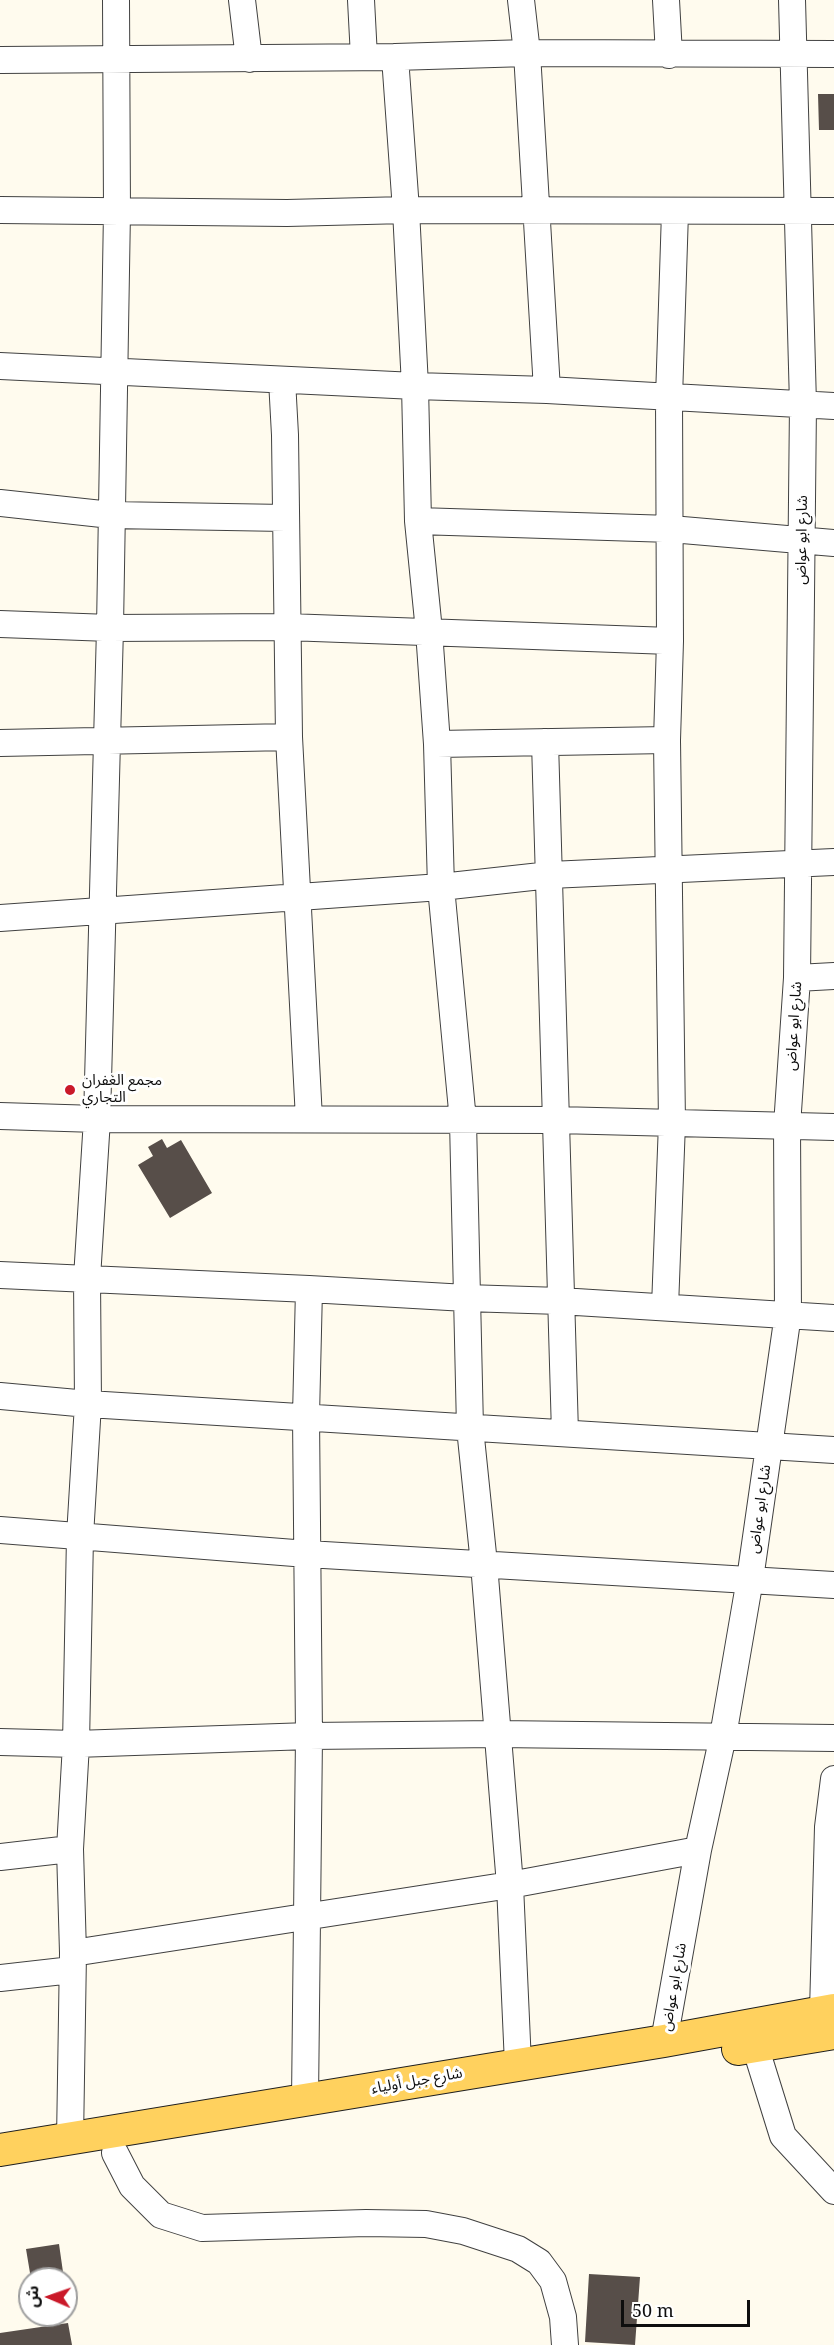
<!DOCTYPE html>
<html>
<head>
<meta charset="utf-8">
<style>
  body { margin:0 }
  #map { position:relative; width:834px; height:2345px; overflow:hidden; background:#fffbee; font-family:"Noto Serif","Noto Sans Arabic",serif }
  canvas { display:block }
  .north { position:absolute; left:18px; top:2267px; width:60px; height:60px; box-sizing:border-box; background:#fff; border:2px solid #9f9f9f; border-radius:50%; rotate:272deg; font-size:16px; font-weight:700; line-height:24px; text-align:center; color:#0e0e0e }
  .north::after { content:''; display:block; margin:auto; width:21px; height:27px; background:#ca1929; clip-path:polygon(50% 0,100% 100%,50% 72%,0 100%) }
  .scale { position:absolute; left:621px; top:2300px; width:129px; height:27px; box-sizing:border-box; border:3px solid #0e0e0e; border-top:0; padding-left:8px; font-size:18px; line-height:21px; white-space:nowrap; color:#0e0e0e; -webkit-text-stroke:4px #fff; paint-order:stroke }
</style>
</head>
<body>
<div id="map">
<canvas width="834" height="2345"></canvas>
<div class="north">ش</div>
<div class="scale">50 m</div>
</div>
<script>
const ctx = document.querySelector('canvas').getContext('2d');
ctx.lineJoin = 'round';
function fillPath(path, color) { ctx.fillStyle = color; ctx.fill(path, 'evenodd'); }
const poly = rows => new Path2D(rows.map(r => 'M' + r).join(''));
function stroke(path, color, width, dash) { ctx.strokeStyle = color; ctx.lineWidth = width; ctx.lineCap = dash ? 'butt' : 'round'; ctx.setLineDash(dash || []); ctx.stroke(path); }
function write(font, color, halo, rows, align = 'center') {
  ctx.font = font + ' "Noto Serif","Noto Sans Arabic",serif'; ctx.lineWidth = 6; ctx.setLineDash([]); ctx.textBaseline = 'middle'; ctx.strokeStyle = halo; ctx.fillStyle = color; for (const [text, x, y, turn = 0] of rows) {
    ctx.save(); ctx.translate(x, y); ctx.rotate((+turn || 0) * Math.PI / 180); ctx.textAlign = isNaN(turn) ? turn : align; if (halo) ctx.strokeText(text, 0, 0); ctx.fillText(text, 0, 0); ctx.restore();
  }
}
fillPath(poly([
  [818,94,834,94,834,130,819,130],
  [162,1139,167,1148,181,1140,212,1193,170,1218,138,1165,153,1156,148,1147],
  [59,2244,64,2279,31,2279,26,2249],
  [589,2274,640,2277,635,2345,585,2342],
  [68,2323,72,2345,0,2345,0,2333]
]), '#574e49');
const minor = poly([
  [242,0,249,59],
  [361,0,364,57],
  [521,0,527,53,547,390],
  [666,0,669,55],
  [395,57,406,210,415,386,418,521,429,631,437,744,441,887,463,1121,470,1428,484,1564,510,1885,518,2064],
  [0,60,395,57,527,53,834,54],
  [0,210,287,213,406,210,834,211],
  [0,366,415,386,547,390,834,406],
  [282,380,285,435,289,737,309,1119],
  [0,503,111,515,285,518],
  [418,521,671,529,834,543],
  [0,624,110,628,287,627,670,641],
  [545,742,565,1433],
  [0,743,289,737],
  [437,744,667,740],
  [0,918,441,887,550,875,834,862],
  [797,978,834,976],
  [0,1116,97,1119,557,1120,834,1127],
  [0,1275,309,1289,466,1298,560,1301,834,1318],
  [665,1307,672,1123,667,740,670,641,669,398,675,212],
  [0,1396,88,1404,834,1450],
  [0,1530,307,1554,834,1585],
  [0,1742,76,1744,309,1736,497,1734,834,1738],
  [0,1857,70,1849],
  [73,1953,510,1885,698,1850],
  [0,1978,72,1970],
  [823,2011,828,1827,834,1779],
  [664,2041,698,1850,723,1736,750,1579,788,1314,787,1126,797,978,803,404,792,0],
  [755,2046,783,2136,834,2191],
  [305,2100,309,1736,306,1416,309,1289],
  [70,2140,73,1953,70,1849,76,1744,80,1536,88,1404,87,1278,97,1119,110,628,117,211,116,0],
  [115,2153,132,2186,161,2215,202,2228,366,2223,426,2224,463,2231,518,2249,539,2262,553,2281,563,2317,565,2345]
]);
const major = poly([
  [738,2049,834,2033],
  [0,2150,664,2041,834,2010]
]);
stroke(minor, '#414141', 28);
stroke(major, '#1f1f1f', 34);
stroke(minor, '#fff', 26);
stroke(major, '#ffd15e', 32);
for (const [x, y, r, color] of [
  [70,1090,6,"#ca1929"]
]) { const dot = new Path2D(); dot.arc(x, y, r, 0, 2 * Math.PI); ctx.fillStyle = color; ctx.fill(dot); stroke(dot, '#fff', 2); }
write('15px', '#0e0e0e', '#fff', [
  ["شارع ابو عواض",802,540,-89],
  ["شارع ابو عواض",794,1026,-86],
  ["شارع ابو عواض",760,1509,-82],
  ["شارع ابو عواض",674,1987,-80],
  ["شارع جبل أولياء",417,2081,-10]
]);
write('15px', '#0e0e0e', '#fff', [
  ["مجمع الغفران",82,1081],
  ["التجاري",82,1098]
], 'left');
</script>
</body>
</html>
